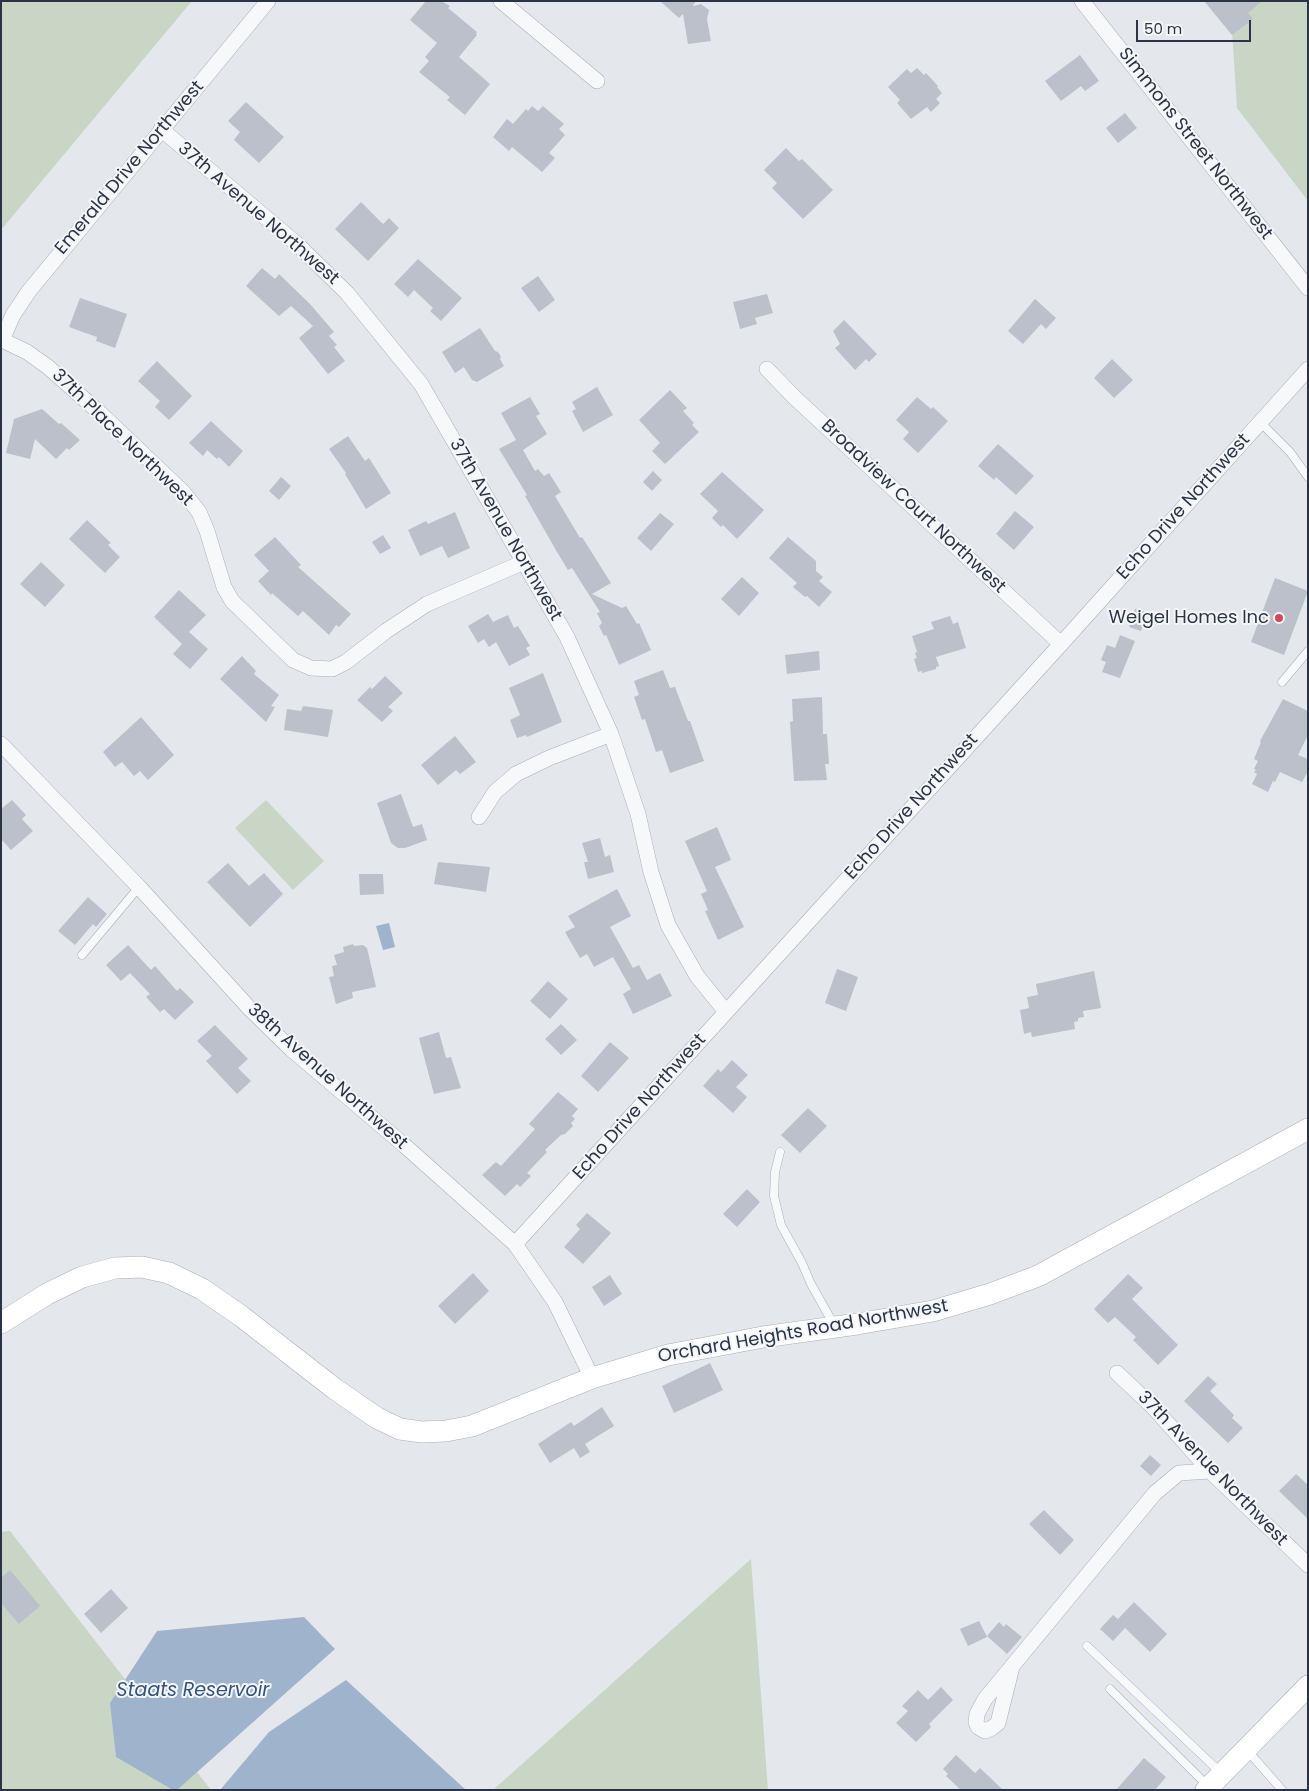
<!DOCTYPE html>
<html>
<head>
<meta charset="utf-8">
<style>
  body { margin:0 }
  #map { position:relative; width:1309px; height:1791px; overflow:hidden; background:#e4e7ec; font-family:Poppins,sans-serif }
  canvas { display:block }
  .frame { position:absolute; inset:0; border:2px solid #2b3445; pointer-events:none }
  .scale { position:absolute; left:1136px; top:20px; width:115px; height:22px; box-sizing:border-box; border:2px solid #2b3445; border-top:0; padding-left:6px; font-size:15px; line-height:18px; white-space:nowrap; color:#2b3445; -webkit-text-stroke:4px #f4f6f9; paint-order:stroke }
</style>
</head>
<body>
<div id="map">
<canvas width="1309" height="1791"></canvas>
<div class="frame"></div>
<div class="scale">50 m</div>
</div>
<script>
const ctx = document.querySelector('canvas').getContext('2d');
ctx.lineJoin = 'round';
function fillPath(path, color) { ctx.fillStyle = color; ctx.fill(path, 'evenodd'); }
const poly = rows => new Path2D(rows.map(r => 'M' + r).join(''));
function stroke(path, color, width, dash) { ctx.strokeStyle = color; ctx.lineWidth = width; ctx.lineCap = dash ? 'butt' : 'round'; ctx.setLineDash(dash || []); ctx.stroke(path); }
function write(font, color, halo, rows, align = 'center') {
  ctx.font = font + ' Poppins,sans-serif'; ctx.lineWidth = 4; ctx.setLineDash([]); ctx.textBaseline = 'middle'; ctx.strokeStyle = halo; ctx.fillStyle = color; for (const [text, x, y, turn = 0] of rows) {
    ctx.save(); ctx.translate(x, y); ctx.rotate((+turn || 0) * Math.PI / 180); ctx.textAlign = isNaN(turn) ? turn : align; if (halo) ctx.strokeText(text, 0, 0); ctx.fillText(text, 0, 0); ctx.restore();
  }
}
fillPath(poly([
  [1,1,192,1,1,230],
  [1230,1,1308,1,1308,201,1237,108],
  [266,800,324,861,293,890,235,828],
  [10,1531,211,1790,1,1790,1,1532],
  [751,1559,768,1790,493,1790]
]), '#c9d6c5');
fillPath(poly([
  [389,923,395,947,383,950,376,926],
  [304,1617,335,1649,177,1790,173,1790,116,1757,110,1703,157,1631],
  [346,1680,466,1790,220,1790,269,1732]
]), '#9fb4cc');
fillPath(poly([
  [426,1,441,1,450,6,448,8,477,32,476,34,477,35,459,57,490,84,465,115,447,100,450,97,419,72,429,61,425,57,437,43,410,20],
  [660,1,696,1,693,5,694,6,701,4,709,10,707,19,711,41,688,44,683,14,679,18],
  [1204,1,1262,1,1248,13,1253,19,1232,35],
  [1080,55,1099,81,1085,91,1081,86,1061,101,1045,81],
  [917,68,924,75,926,73,938,86,937,87,942,93,936,99,940,103,931,112,927,107,911,119,897,103,900,100,888,87,907,69,911,73],
  [246,102,284,137,259,163,234,140,240,132,228,121],
  [532,106,538,111,543,106,564,124,559,129,565,135,549,153,555,158,542,172,512,147,509,151,493,137,507,119,513,124,526,109,528,111],
  [1125,113,1137,128,1118,143,1106,128],
  [786,148,799,161,802,159,833,190,803,219,772,188,777,183,764,170],
  [361,202,383,224,389,218,399,228,368,261,335,229],
  [418,259,462,298,441,321,430,311,433,308,414,290,408,297,394,284],
  [262,268,275,279,279,274,310,304,334,332,329,336,337,345,334,347,345,361,328,374,299,338,313,326,291,306,279,316,246,286],
  [538,276,555,300,539,312,521,288],
  [767,294,773,313,755,318,757,324,740,329,733,302],
  [80,298,127,314,115,348,96,341,97,337,69,327],
  [1035,299,1056,318,1046,329,1041,324,1023,344,1008,331],
  [844,320,877,354,869,362,866,359,855,370,835,348,840,344,833,331],
  [480,328,495,351,498,352,501,357,500,359,504,366,477,382,472,380,464,367,455,373,442,352],
  [1112,359,1133,380,1114,398,1094,378],
  [157,361,192,396,169,420,155,407,160,401,138,381],
  [597,387,613,415,583,432,572,411,576,409,572,402],
  [670,390,687,408,683,411,694,423,692,425,699,432,665,464,652,451,660,443,639,420],
  [530,397,540,414,536,416,547,434,523,450,535,471,538,469,544,476,549,473,561,492,555,496,580,538,582,537,611,583,592,594,622,608,626,606,637,624,639,623,651,650,619,665,606,635,604,636,599,626,602,623,597,613,600,612,572,568,568,570,557,552,525,496,527,495,499,449,516,440,501,413],
  [917,397,931,409,933,407,948,421,918,453,903,439,909,432,896,420],
  [42,409,59,424,61,423,80,440,69,450,67,448,56,459,35,439,30,459,6,453,14,419],
  [211,421,243,451,229,467,219,457,217,459,207,450,203,456,189,443],
  [348,436,365,461,369,458,391,493,366,509,345,474,346,473,329,449],
  [998,444,1034,476,1016,495,996,477,994,480,978,466],
  [653,471,662,480,652,491,643,482],
  [722,472,764,510,737,539,723,525,721,527,712,518,718,511,700,494],
  [281,477,291,486,279,500,269,491],
  [1015,511,1034,527,1014,550,996,534],
  [455,512,470,548,448,558,442,546,420,556,408,530,426,521,428,524],
  [660,513,674,524,651,551,637,538],
  [87,520,111,543,108,545,120,557,105,573,69,539],
  [383,535,391,548,380,554,372,542],
  [275,537,301,565,298,567,351,614,339,627,336,625,329,635,303,611,298,616,272,593,271,595,258,581,269,571,254,555],
  [788,537,816,561,816,571,823,577,819,581,832,592,819,607,807,596,805,597,793,587,797,583,769,558],
  [41,562,65,585,45,607,20,584],
  [742,577,759,593,739,616,721,599],
  [1275,578,1308,591,1284,655,1251,642],
  [179,590,206,615,189,632,208,649,190,669,173,654,182,644,154,617],
  [1135,609,1146,612,1141,631,1129,627],
  [488,614,493,622,508,615,514,628,518,626,530,646,526,648,530,655,509,666,496,642,489,647,484,639,478,643,468,626],
  [950,616,953,624,958,622,966,648,936,657,939,666,936,667,936,669,922,673,922,671,918,672,914,659,917,658,915,653,917,652,912,636,934,629,931,622],
  [1120,635,1135,641,1120,678,1102,672,1106,662,1101,660,1107,645,1115,648],
  [819,651,820,670,787,674,785,655],
  [242,656,256,671,254,674,279,695,271,706,275,707,266,722,220,679],
  [663,670,670,688,675,687,688,721,690,721,704,761,670,773,662,750,656,752,645,719,642,720,634,697,639,695,634,681],
  [543,673,562,722,527,737,526,735,517,738,510,720,520,715,509,688],
  [385,676,403,693,388,707,393,711,382,722,357,700,370,687,372,689],
  [822,697,823,734,827,734,829,764,825,764,827,780,794,781,790,722,793,721,792,699],
  [1283,699,1308,711,1308,735,1298,755,1308,759,1308,771,1302,782,1280,772,1275,782,1273,781,1268,792,1252,784,1257,774,1254,772,1256,770,1254,769,1258,761,1254,759,1261,742,1260,741],
  [303,706,333,710,328,737,284,730,287,709,301,711],
  [141,717,174,755,148,780,140,771,134,776,122,762,115,767,103,752],
  [455,736,476,762,460,774,456,770,438,785,421,765],
  [401,794,413,827,422,824,427,840,405,848,398,848,391,843,377,803],
  [12,800,26,815,22,819,33,831,11,850,1,839,1,809],
  [717,827,731,860,715,867,744,927,718,940,705,911,708,910,701,894,707,891,685,841],
  [600,838,605,857,610,855,614,872,588,879,584,862,588,862,582,843],
  [438,862,490,867,486,892,434,884],
  [228,863,249,886,264,873,283,894,250,927,207,882],
  [359,874,383,874,384,894,360,895],
  [617,889,631,916,610,927,633,968,639,965,647,980,660,973,672,996,633,1014,623,994,631,989,613,957,594,967,587,954,580,958,565,932,575,927,568,916],
  [88,897,107,914,96,927,93,924,75,945,58,931],
  [353,944,354,946,363,945,367,948,376,987,352,992,353,998,336,1004,329,977,334,976,332,966,337,965,334,955,344,952,343,947],
  [128,945,151,970,155,966,177,991,180,988,194,1002,175,1020,164,1009,160,1012,146,997,150,994,130,973,121,981,106,965],
  [837,969,858,977,846,1011,825,1003],
  [1094,971,1101,1008,1083,1011,1084,1017,1078,1018,1078,1021,1074,1022,1075,1029,1032,1037,1031,1032,1024,1034,1020,1010,1029,1008,1027,997,1038,995,1036,984],
  [548,981,568,999,550,1019,530,1001],
  [561,1024,577,1040,561,1055,545,1039],
  [215,1025,248,1059,238,1068,251,1081,237,1094,206,1061,212,1056,197,1041],
  [439,1032,446,1058,451,1057,461,1088,434,1094,419,1038],
  [610,1042,629,1058,598,1092,581,1076],
  [732,1060,748,1075,736,1087,747,1097,733,1113,703,1086,718,1069,721,1072],
  [558,1092,578,1109,572,1116,575,1119,571,1123,573,1126,565,1134,561,1135,545,1150,547,1152,527,1173,531,1176,520,1187,517,1184,505,1196,482,1175,496,1162,501,1166,535,1129,529,1124],
  [808,1108,827,1126,800,1153,781,1135],
  [747,1189,760,1202,737,1227,723,1214],
  [587,1213,611,1233,583,1264,564,1247,580,1229,576,1225],
  [473,1273,489,1291,455,1324,438,1306],
  [1128,1274,1143,1288,1132,1299,1178,1345,1158,1365,1133,1340,1136,1337,1115,1317,1108,1323,1094,1309],
  [610,1275,622,1294,604,1306,592,1287],
  [710,1363,723,1390,674,1413,662,1386],
  [1208,1376,1217,1384,1210,1391,1234,1415,1232,1418,1243,1428,1228,1443,1184,1401],
  [602,1407,614,1426,585,1444,590,1452,580,1458,574,1448,550,1463,538,1444,571,1422,574,1426],
  [1150,1455,1161,1465,1151,1476,1140,1466],
  [1296,1474,1308,1485,1308,1519,1279,1491],
  [1044,1510,1074,1540,1060,1555,1029,1524],
  [10,1570,40,1606,19,1624,1,1603,1,1578],
  [111,1589,128,1608,101,1633,84,1614],
  [1134,1602,1167,1634,1150,1652,1125,1628,1113,1641,1100,1629,1113,1615,1118,1619],
  [979,1621,987,1637,968,1646,960,1629],
  [999,1622,1004,1627,1006,1624,1022,1637,1007,1654,987,1636],
  [941,1687,953,1700,929,1724,931,1727,916,1742,896,1723,908,1711,902,1706,918,1690,928,1700],
  [956,1755,975,1773,980,1768,1003,1790,961,1790,946,1776,948,1774,943,1769],
  [1144,1758,1166,1777,1155,1790,1116,1790]
]), '#bbc0ca');
const lane = poly([
  [1260,422,1290,452,1308,477],
  [1282,682,1308,651],
  [82,955,139,887],
  [780,1152,775,1172,774,1196,781,1225,802,1263,811,1284,834,1325],
  [1087,1646,1220,1772],
  [1110,1689,1207,1785],
  [1247,1750,1282,1790]
]);
const street = poly([
  [268,1,29,291,13,315,2,340,27,352,48,367,100,413,183,492,199,512,207,531,224,587,232,601,293,660,311,668,332,669,346,662,386,631,427,604,524,562],
  [501,1,597,81],
  [1082,1,1308,288],
  [161,129,297,244,347,293,421,384,567,637,611,734,638,814,651,872,668,925,697,976,726,1012],
  [767,369,794,397,1061,644],
  [1,744,139,887,250,1009,291,1049,404,1145,515,1244,555,1302,592,1378],
  [479,817,495,792,516,774,549,758,611,734],
  [515,1244,1061,644,1308,369],
  [1117,1373,1154,1408,1210,1471,1308,1565],
  [1012,1667,998,1723,992,1728,985,1731,978,1727,976,1722,977,1714,985,1699,1155,1493,1179,1473,1210,1471]
]);
const secondary = poly([
  [1,1323,47,1294,82,1277,115,1268,142,1267,169,1273,202,1289,241,1316,335,1389,377,1418,400,1429,422,1432,446,1431,472,1426,592,1378,668,1355,763,1337,857,1324,933,1311,990,1294,1038,1276,1308,1129],
  [1206,1790,1308,1686]
]);
stroke(lane, '#a9aeb7', 9);
stroke(street, '#a9aeb7', 16);
stroke(secondary, '#a9aeb7', 22);
stroke(lane, '#f7f8fa', 8);
stroke(street, '#f7f8fa', 15);
stroke(secondary, '#fff', 21);
for (const [x, y, r, color] of [
  [1279,618,5,"#d1495b"]
]) { const dot = new Path2D(); dot.arc(x, y, r, 0, 2 * Math.PI); ctx.fillStyle = color; ctx.fill(dot); stroke(dot, '#f4f6f9', 2); }
write('18px', '#2b3445', '#f4f6f9', [
  ["Simmons Street Northwest",1195,144,52],
  ["Emerald Drive Northwest",130,168,-50],
  ["37th Avenue Northwest",258,214,41],
  ["37th Place Northwest",122,438,44],
  ["Broadview Court Northwest",913,507,43],
  ["Echo Drive Northwest",1184,507,-48],
  ["37th Avenue Northwest",505,530,60],
  ["Echo Drive Northwest",912,807,-48],
  ["38th Avenue Northwest",327,1077,42],
  ["Echo Drive Northwest",640,1107,-48],
  ["Orchard Heights Road Northwest",803,1332,-10],
  ["37th Avenue Northwest",1212,1469,46]
]);
write('18px', '#2b3445', '#f4f6f9', [
  ["Weigel Homes Inc",1269,618]
], 'right');
write('italic 19px', '#34527a', '#f4f6f9', [
  ["Staats Reservoir",193,1691]
]);
</script>
</body>
</html>
